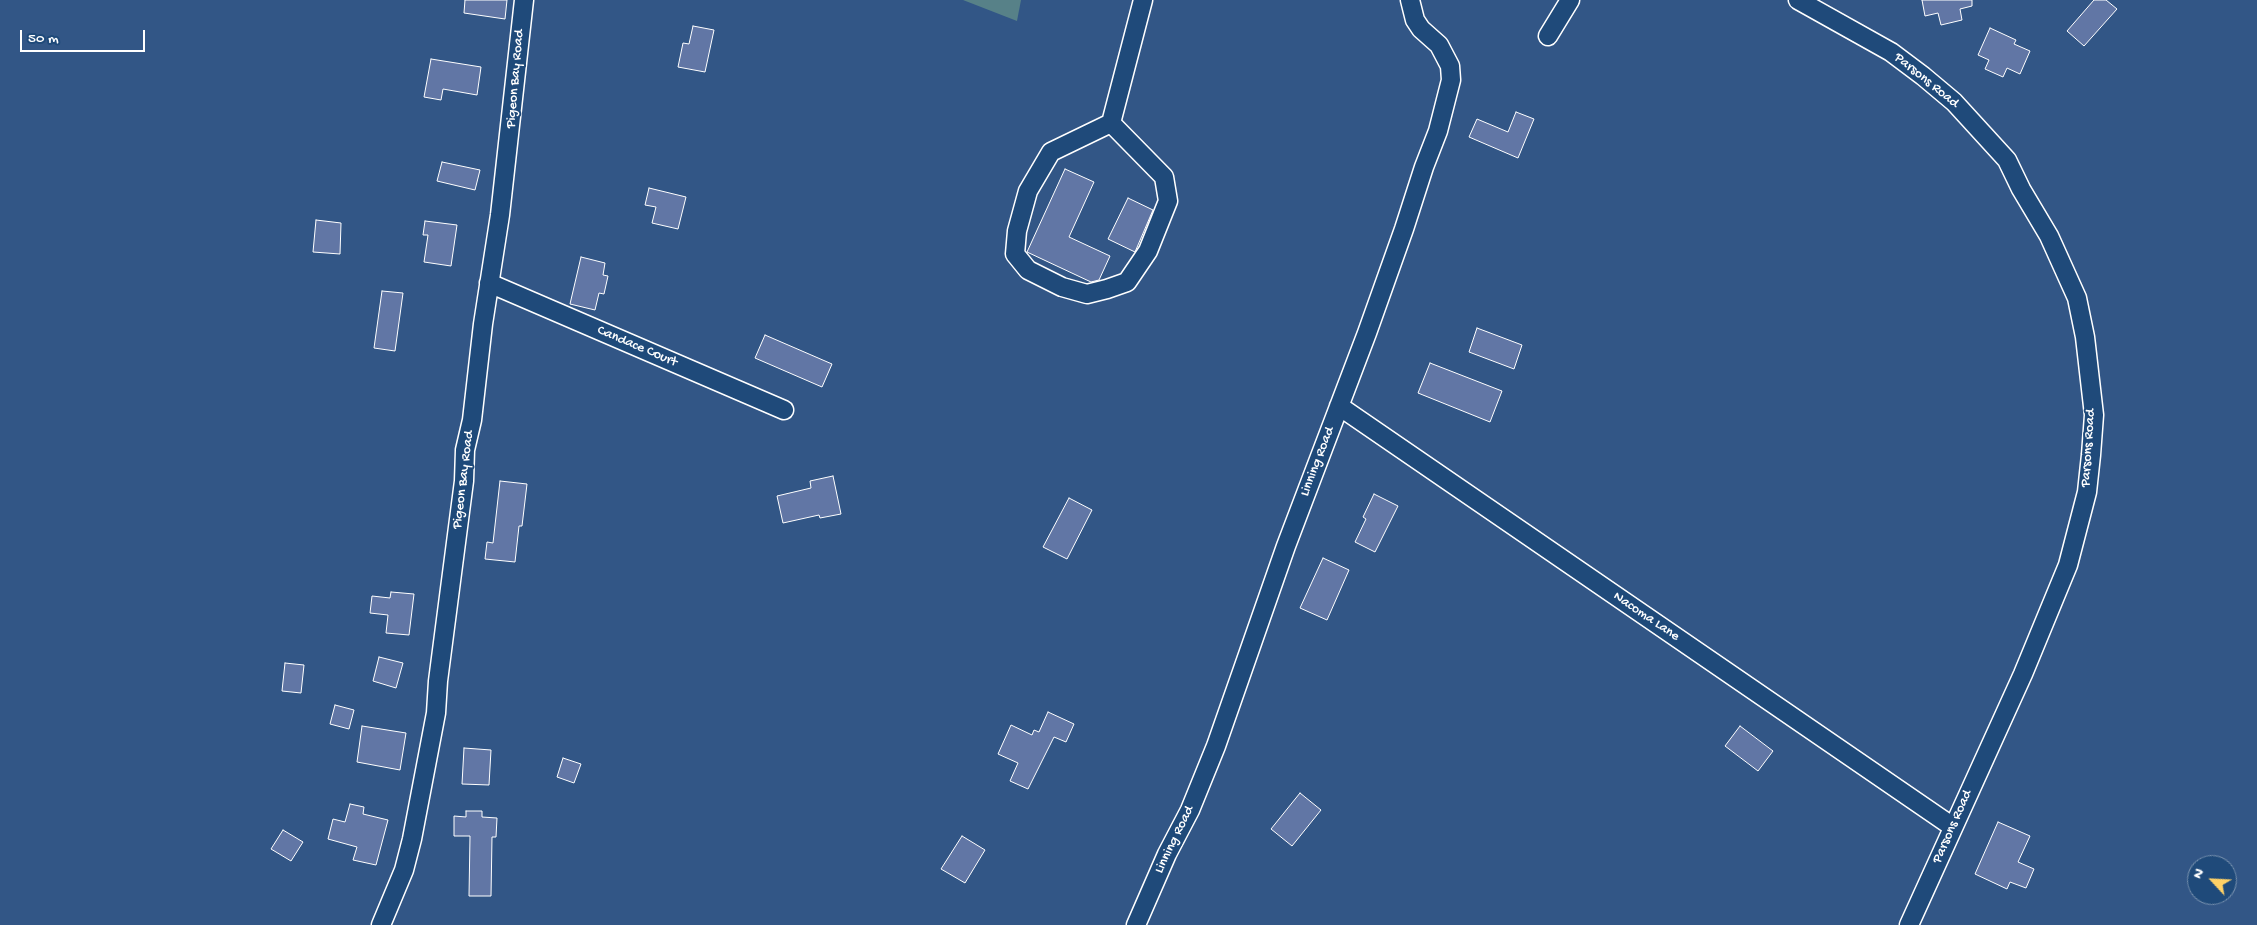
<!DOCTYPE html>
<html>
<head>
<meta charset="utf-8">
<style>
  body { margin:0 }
  #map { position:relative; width:2257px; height:925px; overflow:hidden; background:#325686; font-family:"Gochi Hand",sans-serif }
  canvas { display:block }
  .north { position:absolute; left:2187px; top:855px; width:50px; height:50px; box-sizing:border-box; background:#1f4a7a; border:1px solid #7992af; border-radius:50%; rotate:295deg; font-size:14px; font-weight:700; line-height:20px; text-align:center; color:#fff }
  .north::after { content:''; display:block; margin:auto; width:18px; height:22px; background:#ffd166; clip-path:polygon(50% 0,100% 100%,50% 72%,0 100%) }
  .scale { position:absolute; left:20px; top:30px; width:125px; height:22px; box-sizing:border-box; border:2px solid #fff; border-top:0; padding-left:6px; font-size:15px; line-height:18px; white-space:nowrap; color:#fff; -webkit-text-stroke:4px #1f4a7a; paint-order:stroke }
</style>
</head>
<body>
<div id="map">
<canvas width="2257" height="925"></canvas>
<div class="north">N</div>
<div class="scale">50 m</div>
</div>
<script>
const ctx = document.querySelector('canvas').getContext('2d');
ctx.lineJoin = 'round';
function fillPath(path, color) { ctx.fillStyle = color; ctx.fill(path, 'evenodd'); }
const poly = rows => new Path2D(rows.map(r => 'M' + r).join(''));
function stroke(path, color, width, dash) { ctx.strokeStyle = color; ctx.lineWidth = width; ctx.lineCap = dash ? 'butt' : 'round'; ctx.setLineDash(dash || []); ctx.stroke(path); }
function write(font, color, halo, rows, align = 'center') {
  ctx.font = font + ' "Gochi Hand",sans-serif'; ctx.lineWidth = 4; ctx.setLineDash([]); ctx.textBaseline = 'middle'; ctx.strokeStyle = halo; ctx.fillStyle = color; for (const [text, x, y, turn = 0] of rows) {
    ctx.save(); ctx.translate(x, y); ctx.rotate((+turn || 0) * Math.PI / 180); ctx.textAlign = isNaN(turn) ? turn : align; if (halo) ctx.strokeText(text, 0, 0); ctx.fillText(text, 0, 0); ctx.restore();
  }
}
fillPath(poly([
  [963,0,1021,0,1017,21]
]), '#578188');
const building = poly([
  [465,0,507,0,505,19,464,13,465,0],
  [1922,0,1972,0,1972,6,1960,9,1962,20,1941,25,1938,13,1925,16,1922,0],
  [2094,0,2106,0,2117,9,2084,46,2067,31,2094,0],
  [693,26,714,30,705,72,678,67,683,43,689,44,693,26],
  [1990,28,2016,40,2014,44,2030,51,2020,74,2007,68,2003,77,1985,69,1989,60,1978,55,1990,28],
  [431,59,481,67,477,95,443,89,441,100,424,97,431,59],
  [1516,112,1534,119,1518,158,1469,137,1477,119,1508,132,1516,112],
  [442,162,480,170,475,190,437,181,442,162],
  [1065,169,1094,182,1069,237,1110,256,1099,280,1091,282,1027,252,1065,169],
  [649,188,686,197,678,229,652,223,656,207,645,205,649,188],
  [1128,198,1153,210,1135,252,1108,239,1128,198],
  [316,220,341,223,340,254,313,252,316,220],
  [425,221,457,225,451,266,424,262,428,235,423,235,425,221],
  [581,257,605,263,603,275,608,276,604,294,599,293,595,310,570,304,581,257],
  [382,291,403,293,395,351,374,348,382,291],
  [1477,328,1522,345,1514,369,1469,352,1477,328],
  [765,335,832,364,822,387,755,358,765,335],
  [1430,363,1502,391,1490,422,1418,393,1430,363],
  [833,476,841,514,820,518,819,515,783,523,777,496,811,488,810,481,833,476],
  [500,481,527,484,522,526,519,526,515,562,485,559,487,542,493,543,500,481],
  [1374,494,1398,506,1375,552,1355,542,1366,519,1363,517,1374,494],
  [1069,498,1092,510,1067,559,1043,547,1069,498],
  [1323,558,1349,570,1327,620,1300,608,1323,558],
  [391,592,414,594,409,635,386,633,388,615,370,613,372,596,390,598,391,592],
  [379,657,403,663,396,688,373,681,379,657],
  [285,663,304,665,301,693,282,691,285,663],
  [335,705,354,710,349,729,330,724,335,705],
  [1048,712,1074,724,1066,742,1054,737,1028,789,1010,781,1018,763,998,754,1011,725,1032,735,1034,730,1039,732,1048,712],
  [362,726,406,733,400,770,357,762,362,726],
  [1740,726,1773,751,1758,771,1725,746,1740,726],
  [464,748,491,750,489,785,462,784,464,748],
  [563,758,581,764,574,783,557,777,563,758],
  [1300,793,1321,810,1292,846,1271,829,1300,793],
  [350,804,364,807,363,814,388,820,376,865,353,860,357,847,328,839,333,819,345,822,350,804],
  [466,811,482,811,482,817,497,818,496,837,492,837,491,896,469,896,470,836,454,836,454,816,466,817,466,811],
  [1998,822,2030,836,2018,862,2034,869,2026,888,2010,882,2007,889,1975,874,1998,822],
  [283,830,303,842,291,861,271,849,283,830],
  [962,836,985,850,965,883,941,869,962,836]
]);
fillPath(building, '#6176a5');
stroke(building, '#fff', 1);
const minor = poly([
  [1798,0,1891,52,1923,76,1954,102,2007,160,2021,189,2049,236,2077,298,2085,337,2094,415,2091,455,2087,492,2068,565,2023,674,1909,925],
  [1548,36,1570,0],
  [1111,123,1164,177,1168,201,1148,251,1127,282,1107,289,1087,294,1062,287,1028,270,1015,254,1017,231,1028,191,1051,152,1111,123],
  [1111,123,1143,0],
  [489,283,784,410],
  [1339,406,1953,827],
  [381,925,404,870,412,839,436,713,438,681,464,481,465,450,472,420,483,324,500,215,524,0],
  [1136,925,1167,854,1190,810,1216,746,1286,546,1367,333,1404,229,1424,167,1438,131,1451,80,1450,66,1439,45,1421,29,1415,20,1410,0]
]);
stroke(minor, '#fff', 21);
stroke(minor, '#1f4a7a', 18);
write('14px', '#fff', '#1f4a7a', [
  ["Pigeon Bay Road",516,79,-85],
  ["Parsons Road",1926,81,39],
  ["Candace Court",637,347,23],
  ["Parsons Road",2089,448,-86],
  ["Linning Road",1318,462,-69],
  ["Pigeon Bay Road",464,480,-83],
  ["Nacoma Lane",1646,617,34],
  ["Parsons Road",1953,827,-66],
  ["Linning Road",1175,840,-64]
]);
</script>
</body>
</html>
